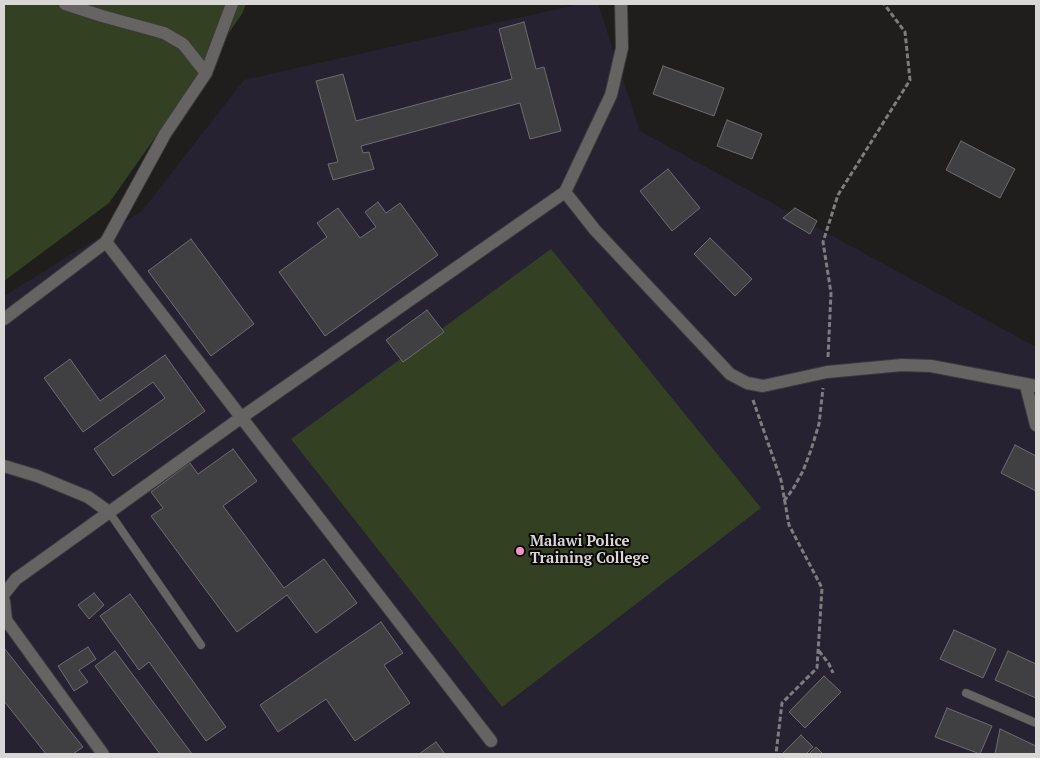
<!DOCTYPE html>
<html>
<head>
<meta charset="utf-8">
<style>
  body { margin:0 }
  #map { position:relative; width:1040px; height:758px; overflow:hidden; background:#1f1e1c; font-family:"PT Serif",serif }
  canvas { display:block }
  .frame { position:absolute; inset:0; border:5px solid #d8d7d6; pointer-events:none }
</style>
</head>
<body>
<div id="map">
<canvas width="1040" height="758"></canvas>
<div class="frame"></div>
</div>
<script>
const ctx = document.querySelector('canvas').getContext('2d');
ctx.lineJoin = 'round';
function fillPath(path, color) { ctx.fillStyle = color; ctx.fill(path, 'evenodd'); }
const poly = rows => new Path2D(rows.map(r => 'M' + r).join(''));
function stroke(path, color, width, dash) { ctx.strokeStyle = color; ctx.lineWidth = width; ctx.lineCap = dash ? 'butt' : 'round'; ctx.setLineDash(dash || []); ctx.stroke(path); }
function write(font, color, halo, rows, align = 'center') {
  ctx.font = font + ' "PT Serif",serif'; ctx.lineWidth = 4; ctx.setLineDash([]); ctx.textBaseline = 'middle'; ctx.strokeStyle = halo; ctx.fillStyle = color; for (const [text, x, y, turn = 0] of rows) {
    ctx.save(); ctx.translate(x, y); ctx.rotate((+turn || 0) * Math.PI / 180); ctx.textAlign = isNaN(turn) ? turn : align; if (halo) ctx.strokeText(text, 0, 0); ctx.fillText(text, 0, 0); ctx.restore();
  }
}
fillPath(poly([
  [580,4,598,4,640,131,1036,347,1036,754,4,754,4,296,142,211,244,80]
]), '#262232');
fillPath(poly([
  [4,4,246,4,242,14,109,203,4,281],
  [551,249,761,508,502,707,291,439]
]), '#334122');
const building = poly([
  [524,22,536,69,544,67,561,131,530,139,520,103,361,146,363,153,369,152,374,169,333,180,328,164,338,162,316,81,343,74,356,121,512,79,499,29,524,22],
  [663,66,724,88,714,116,653,94,663,66],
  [727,120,762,134,752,159,717,146,727,120],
  [961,141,1015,169,1000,198,946,170,961,141],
  [668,169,700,208,672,231,640,191,668,169],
  [378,202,386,213,400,203,438,255,325,336,279,272,327,237,317,223,338,208,360,238,376,227,365,212,378,202],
  [795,208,817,221,810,234,783,218,795,208],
  [710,238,752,279,735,296,694,254,710,238],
  [191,239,254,324,211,356,148,271,191,239],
  [427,310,444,332,403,362,386,340,427,310],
  [165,355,205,411,113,476,94,449,165,398,153,382,83,432,44,378,70,359,100,401,165,355],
  [1015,445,1036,456,1036,491,1001,473,1015,445],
  [233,449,257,481,223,506,284,588,324,559,357,603,316,633,287,595,237,632,151,516,163,508,151,492,190,463,198,474,233,449],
  [94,593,104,605,89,619,78,605,94,593],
  [130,594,226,727,206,741,149,662,139,670,100,616,130,594],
  [381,622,403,653,384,665,410,703,355,741,326,699,278,732,260,705,381,622],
  [954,630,996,649,983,678,940,659,954,630],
  [88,647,96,659,79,670,88,682,74,691,58,666,88,647],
  [4,648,83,747,73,754,46,754,4,701,4,648],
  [115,651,192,754,160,754,95,666,115,651],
  [1008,651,1036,664,1036,698,995,680,1008,651],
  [824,676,841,692,805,728,789,712,824,676],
  [947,708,992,726,980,754,935,737,947,708],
  [1000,729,1036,746,1036,754,995,754,1000,729],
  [801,735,813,747,807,753,809,754,816,747,822,753,821,754,782,754,801,735],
  [436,742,445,754,419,754,436,742]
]);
fillPath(building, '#404042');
stroke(building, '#6d6d6f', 1);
const lane = poly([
  [109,512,201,645],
  [966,693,1036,723]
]);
const street = poly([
  [65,4,102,16,164,33,183,44,206,73],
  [565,192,611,95,622,48,621,4],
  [106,242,491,741],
  [4,319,106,242,165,134,206,73,232,4],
  [1026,386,1036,425],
  [4,466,37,476,88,497,109,512],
  [4,594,16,579,242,417,565,192,595,230,730,374,747,383,763,386,827,372,902,365,931,366,1036,386],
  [4,601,6,620,103,754]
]);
stroke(lane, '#3b3a39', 9);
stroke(street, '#3b3a39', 14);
stroke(poly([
  [828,357,831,293,823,242,838,195,910,80,905,32,884,4],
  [753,400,781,480,789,525,822,588,817,668,782,703,776,754],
  [784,501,793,489,803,471,811,450,819,424,823,388],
  [819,651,829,664,833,673]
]), '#7e7d7c', 3, [5, 2.5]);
stroke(lane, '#666462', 8);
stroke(street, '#666462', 12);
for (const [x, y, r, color] of [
  [520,551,5,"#f890cb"]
]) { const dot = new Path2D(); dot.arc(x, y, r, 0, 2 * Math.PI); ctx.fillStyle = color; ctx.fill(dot); stroke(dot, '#090807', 2); }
write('bold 15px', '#d8d7d6', '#090807', [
  ["Malawi Police",530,542],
  ["Training College",530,559]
], 'left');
</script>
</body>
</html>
